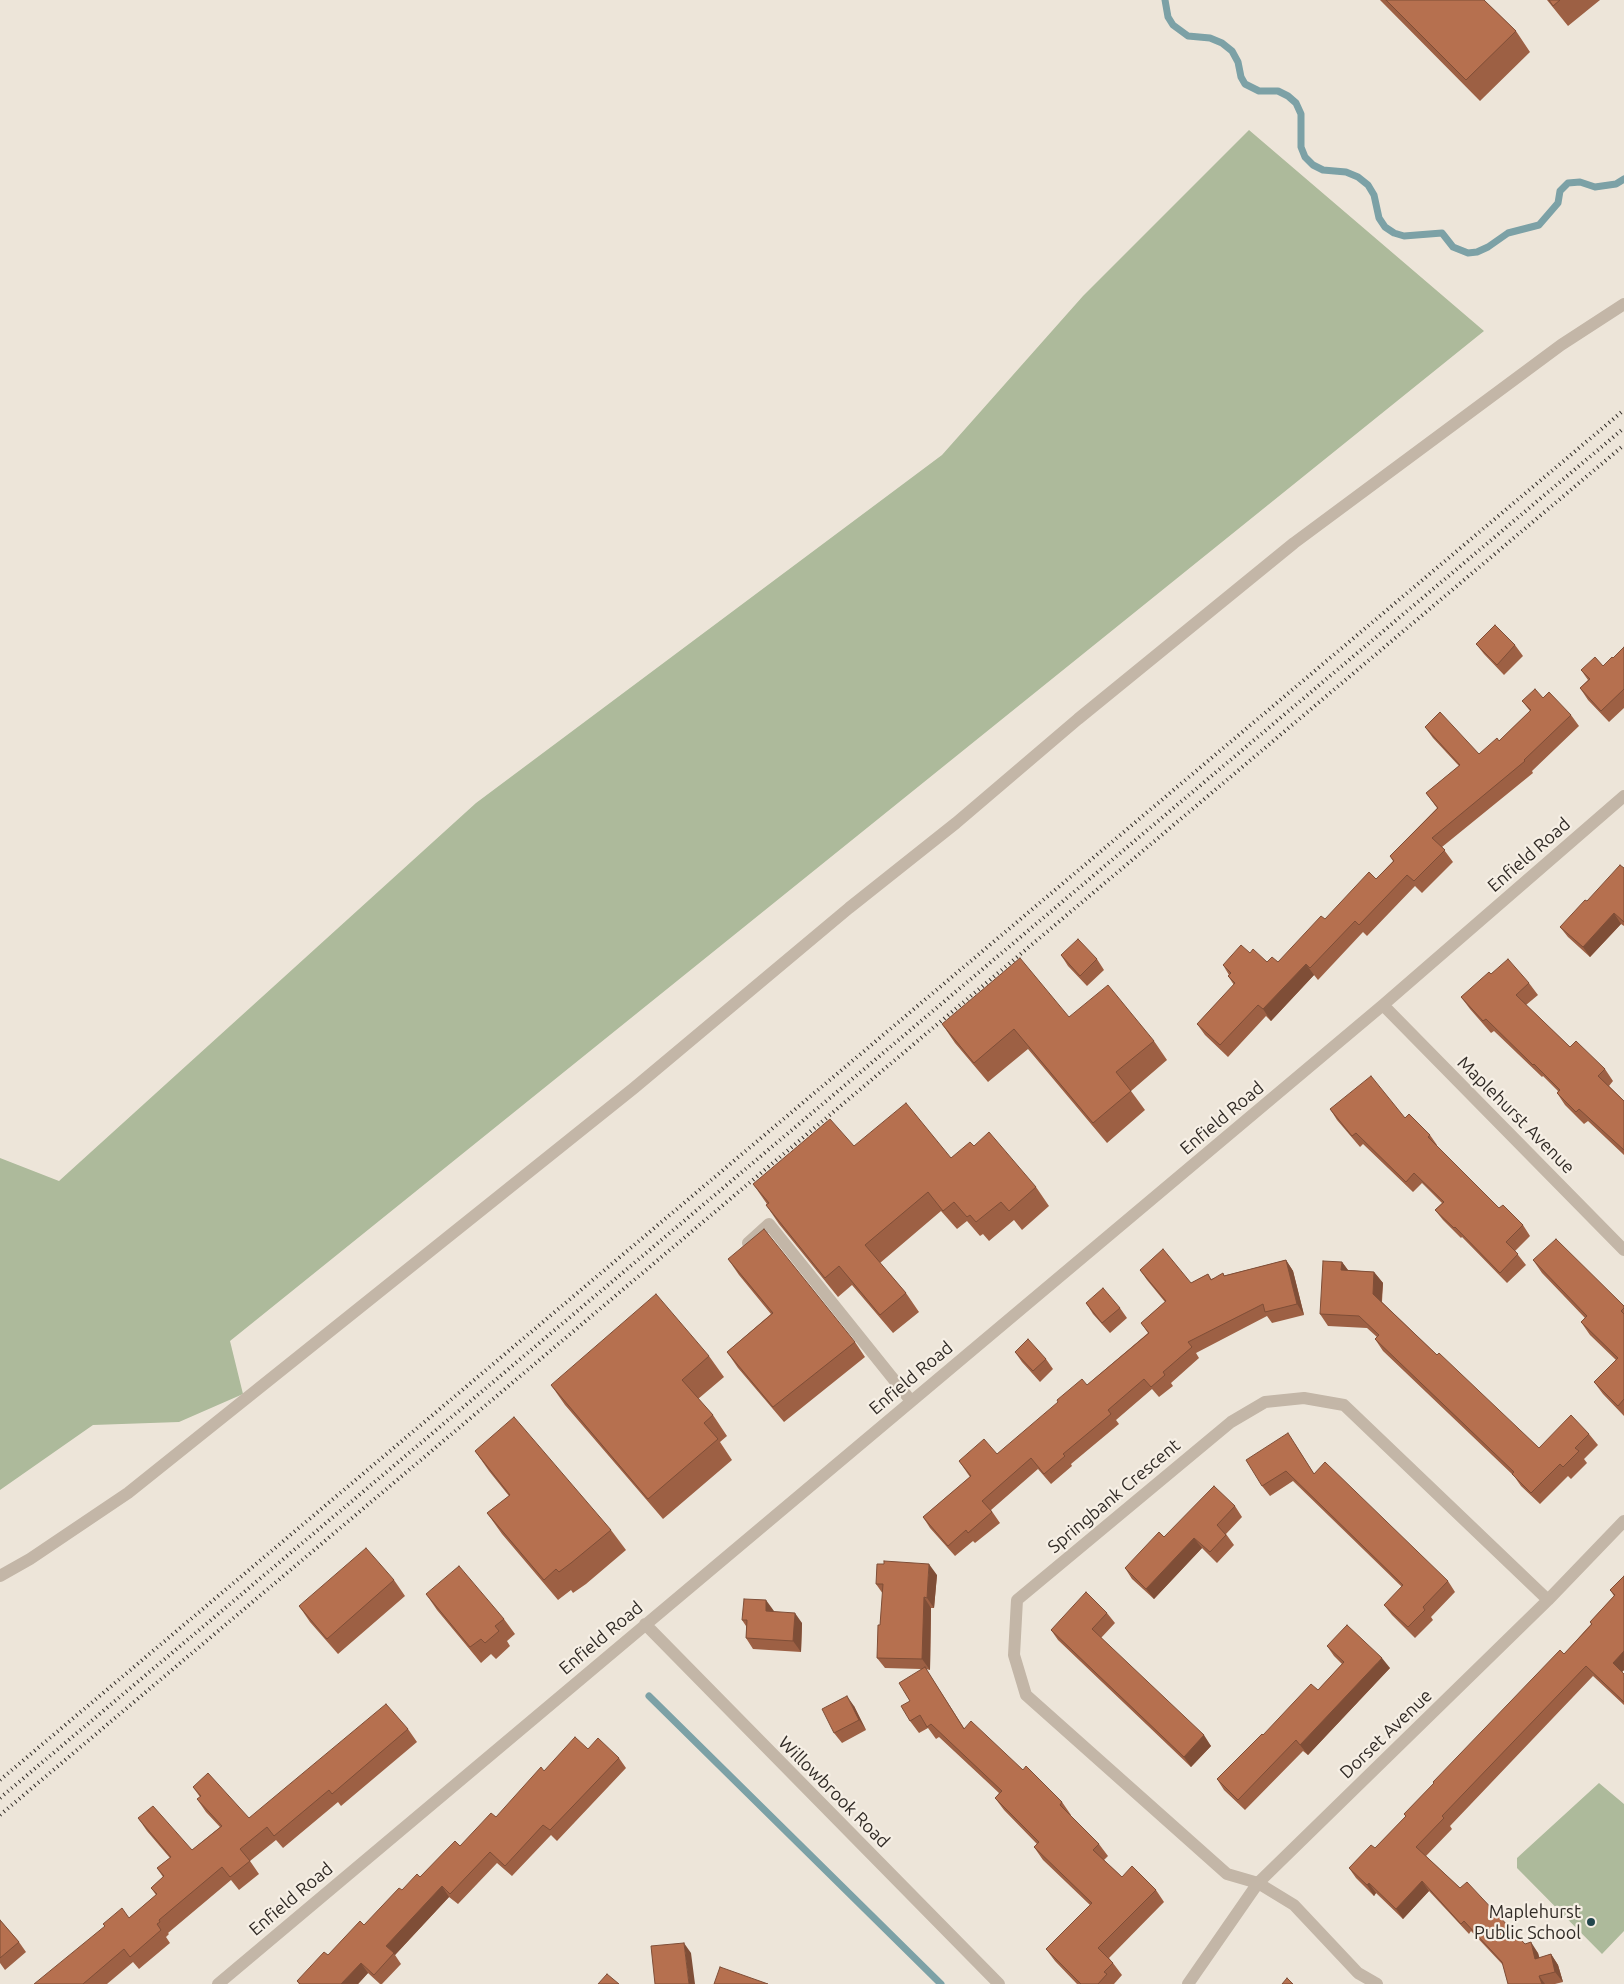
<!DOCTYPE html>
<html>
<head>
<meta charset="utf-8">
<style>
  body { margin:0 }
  canvas { display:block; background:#ede5d9 }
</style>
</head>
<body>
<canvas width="1624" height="1984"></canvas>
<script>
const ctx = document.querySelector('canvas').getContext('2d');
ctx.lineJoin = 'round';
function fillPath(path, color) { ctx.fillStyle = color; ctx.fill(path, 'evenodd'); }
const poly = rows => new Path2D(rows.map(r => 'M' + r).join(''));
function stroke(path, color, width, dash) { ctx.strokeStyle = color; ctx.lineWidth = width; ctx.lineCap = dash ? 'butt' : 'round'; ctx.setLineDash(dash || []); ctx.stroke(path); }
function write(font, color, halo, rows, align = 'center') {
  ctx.font = font + ' Ubuntu,sans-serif'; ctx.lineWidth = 4.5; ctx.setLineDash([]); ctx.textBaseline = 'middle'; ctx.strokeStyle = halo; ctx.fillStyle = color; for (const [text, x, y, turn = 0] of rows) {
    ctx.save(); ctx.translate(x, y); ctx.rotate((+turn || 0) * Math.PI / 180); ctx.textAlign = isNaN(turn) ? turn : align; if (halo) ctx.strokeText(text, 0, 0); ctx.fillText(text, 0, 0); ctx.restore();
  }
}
fillPath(poly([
  [1249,130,1484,331,230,1341,243,1394,179,1422,93,1425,0,1490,0,1158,59,1181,476,803,942,455,1083,296],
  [1599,1783,1624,1804,1624,1931,1602,1954,1517,1868,1517,1858]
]), '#adba9b');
stroke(poly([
  [1165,0,1168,17,1173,25,1188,36,1210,38,1222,43,1232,51,1238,62,1241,77,1245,84,1259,91,1278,91,1288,96,1296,103,1301,114,1301,147,1305,157,1313,165,1323,170,1346,172,1358,177,1368,185,1374,195,1379,218,1385,227,1394,233,1404,236,1442,233,1453,247,1468,253,1477,252,1488,247,1508,233,1539,225,1558,203,1560,191,1568,183,1580,182,1595,187,1616,184,1624,179],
  [649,1696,941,1984]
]), '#7ca1a6', 7);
stroke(poly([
  [1383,1005,1624,1250],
  [748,1243,769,1224,911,1401],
  [0,1576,30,1559,128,1493,634,1088,849,908,956,823,1078,719,1294,543,1561,345,1624,304],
  [645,1624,999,1984],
  [218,1984,1383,1005,1624,796],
  [1188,1984,1258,1883,1548,1600,1624,1521],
  [1377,1984,1358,1973,1294,1905,1258,1883,1227,1874,1026,1695,1014,1655,1017,1600,1231,1422,1265,1402,1304,1398,1344,1405,1548,1600]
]), '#c3b6a7', 12);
stroke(poly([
  [0,1780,1624,410],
  [0,1798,1624,428],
  [0,1815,1624,445]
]), '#312b26', 4, [1, 4]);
fillPath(poly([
  [1380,0,1484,0,1516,31,1530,52,1480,101],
  [1547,0,1600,0,1568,26],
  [1476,644,1515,645,1523,656,1504,675,1484,654],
  [1624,647,1624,708,1609,722,1588,700,1580,688,1588,680,1581,670,1603,666,1613,658],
  [1543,698,1571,715,1579,726,1532,771,1533,773,1442,847,1453,862,1422,893,1415,886,1367,936,1363,932,1318,980,1314,975,1271,1021,1266,1016,1228,1057,1205,1035,1197,1024,1234,985,1228,976,1229,975,1223,965,1250,953,1267,962,1278,962,1325,919,1376,879,1393,861,1390,856,1437,808,1426,793,1459,766,1433,738,1425,727,1479,754,1499,741,1530,711,1522,701],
  [1624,868,1624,926,1621,924,1590,957,1568,937,1560,927],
  [1061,955,1097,959,1104,970,1087,986,1068,966],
  [1491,974,1529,983,1538,995,1526,1005,1570,1047,1605,1069,1613,1081,1609,1086,1624,1101,1624,1155,1588,1121,1584,1124,1565,1105,1557,1093,1558,1091,1543,1076,1542,1077,1494,1031,1491,1033,1470,1009,1461,997],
  [1069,1017,1154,1041,1167,1060,1131,1091,1145,1110,1107,1143,1028,1049,988,1082,955,1043,942,1024],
  [1330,1109,1405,1118,1430,1135,1437,1145,1437,1146,1499,1208,1523,1225,1530,1236,1515,1251,1526,1265,1507,1283,1462,1237,1461,1238,1443,1220,1435,1210,1442,1203,1422,1183,1413,1192,1363,1144,1360,1147,1337,1120],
  [854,1146,951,1158,974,1146,1036,1187,1049,1206,1022,1230,1014,1220,989,1241,983,1234,980,1236,967,1221,957,1229,941,1211,880,1263,906,1293,919,1312,893,1333,852,1285,838,1297,779,1224,766,1205,767,1204,753,1184],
  [728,1259,855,1342,865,1357,784,1422,738,1368,727,1352,771,1314,739,1275],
  [1286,1260,1293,1271,1304,1315,1272,1323,1267,1316,1196,1353,1199,1358,1171,1383,1173,1386,1159,1397,1152,1389,1116,1420,1119,1424,1071,1464,1072,1466,1051,1484,1038,1469,991,1510,1000,1523,975,1543,973,1541,955,1556,930,1528,923,1517,970,1477,959,1461,997,1454,1087,1385,1148,1333,1141,1323,1165,1302,1147,1280,1140,1270,1191,1283,1208,1274,1211,1279],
  [1533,1260,1624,1306,1624,1416,1603,1394,1594,1382,1616,1360,1590,1335,1581,1322,1585,1318,1542,1273],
  [1342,1262,1348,1270,1374,1272,1383,1283,1382,1302,1437,1355,1539,1448,1589,1434,1598,1445,1584,1459,1587,1463,1571,1479,1568,1476,1540,1504,1521,1486,1514,1476,1383,1351,1375,1339,1377,1337,1367,1328,1328,1326,1320,1314],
  [1086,1303,1120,1308,1127,1318,1110,1333,1093,1314],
  [1015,1352,1046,1359,1053,1369,1040,1382,1022,1362],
  [709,1356,724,1377,698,1399,713,1415,727,1436,720,1442,732,1460,663,1519,565,1405,551,1385],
  [1295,1444,1314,1474,1448,1581,1455,1592,1431,1617,1433,1620,1415,1638,1392,1615,1384,1605,1402,1587,1293,1481,1270,1496,1262,1486],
  [475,1451,611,1530,626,1550,586,1584,573,1593,571,1590,558,1600,502,1534,487,1513,509,1496,489,1471],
  [1235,1506,1242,1517,1226,1534,1234,1545,1217,1563,1202,1548,1154,1599,1132,1579,1125,1568,1164,1537],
  [937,1575,934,1608,931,1608,930,1670,926,1669,964,1728,1023,1770,1062,1802,1071,1815,1070,1815,1099,1844,1108,1856,1104,1860,1122,1877,1156,1890,1164,1902,1109,1958,1113,1963,1122,1975,1114,1984,1077,1984,1055,1961,1046,1949,1090,1905,1043,1860,1034,1847,1037,1844,1004,1810,995,1798,999,1793,939,1737,936,1739,928,1728,919,1733,910,1721,910,1701,921,1669,885,1668,877,1658,883,1594,876,1584],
  [1624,1576,1624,1670,1622,1672,1624,1674,1624,1705,1593,1676,1450,1826,1452,1829,1426,1856,1460,1888,1525,1944,1538,1953,1539,1958,1551,1954,1558,1965,1563,1982,1555,1984,1508,1984,1503,1965,1471,1931,1469,1934,1429,1891,1403,1919,1376,1893,1374,1896,1356,1878,1349,1868,1375,1848,1406,1817,1404,1814,1564,1654,1591,1624,1590,1622,1614,1596,1610,1590],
  [394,1580,405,1596,338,1654,310,1622,299,1606],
  [426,1594,504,1619,515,1634,507,1641,510,1646,496,1659,491,1654,481,1663,437,1610],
  [774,1611,774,1612,802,1623,801,1652,753,1649,746,1638,746,1626,742,1620],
  [1107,1613,1115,1623,1101,1638,1211,1746,1191,1767,1058,1640,1051,1630],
  [1327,1646,1390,1668,1308,1755,1303,1751,1245,1810,1224,1790,1217,1779,1263,1735,1318,1690,1342,1664,1334,1656],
  [854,1706,866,1730,842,1743,834,1733],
  [408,1729,417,1742,341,1806,338,1802,283,1848,276,1840,250,1861,259,1874,239,1890,231,1880,168,1933,169,1934,166,1937,170,1943,139,1969,133,1962,107,1984,34,1984,129,1918,156,1895,151,1888,163,1877,157,1868,170,1858,147,1831,138,1818,192,1850,220,1827,206,1812,197,1799,200,1797,193,1787,249,1818],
  [588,1749,619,1758,626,1768,557,1841,551,1835,512,1876,497,1863,458,1904,449,1897,395,1955,401,1964,382,1984,380,1984,368,1973,358,1984,299,1984,297,1981,364,1925,402,1890,420,1877,460,1846,496,1817,544,1771],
  [0,1920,19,1942,26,1952,5,1970,0,1963]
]), '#9d6044');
fillPath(poly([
  [1614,913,1621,924,1590,957,1583,947],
  [1306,964,1314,975,1271,1021,1263,1009],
  [1286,1260,1293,1271,1304,1315,1297,1304],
  [1342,1262,1350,1273,1341,1270],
  [1374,1272,1383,1283,1381,1306,1373,1294],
  [1194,1538,1202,1548,1154,1599,1146,1589],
  [929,1564,937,1575,934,1608,927,1598],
  [924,1597,931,1608,930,1670,922,1659],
  [766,1600,774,1611,773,1622,766,1611],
  [795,1613,802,1623,801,1652,793,1641],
  [1624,1651,1624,1670,1620,1674,1613,1663],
  [1382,1658,1390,1668,1308,1755,1300,1745],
  [847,1696,854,1706,866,1730,859,1720],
  [1204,1735,1211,1746,1191,1767,1184,1757],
  [1422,1881,1429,1891,1403,1919,1396,1909],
  [1369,1883,1376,1893,1374,1896,1367,1885],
  [442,1886,449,1897,395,1955,386,1946],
  [1531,1942,1538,1953,1543,1969,1535,1959],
  [684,1943,691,1953,695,1984,689,1984],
  [1551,1954,1558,1965,1563,1982,1555,1972],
  [361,1963,368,1973,358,1984,341,1984],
  [1539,1976,1545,1984,1542,1984]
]), '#7f4e37');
const building = poly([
  [1386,0,1484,0,1516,31,1466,80,1386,0],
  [1549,0,1560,0,1553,6,1549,0],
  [1495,625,1515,645,1497,665,1476,644,1495,625],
  [1624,647,1624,689,1601,711,1580,688,1590,679,1581,670,1595,657,1603,666,1612,657,1613,658,1624,647],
  [1535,689,1543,698,1549,692,1571,715,1524,760,1525,761,1432,838,1445,850,1414,881,1407,875,1359,925,1355,921,1310,968,1306,964,1263,1009,1258,1005,1220,1045,1197,1024,1235,983,1228,976,1231,973,1223,965,1241,945,1250,953,1253,949,1267,962,1272,957,1278,962,1321,916,1325,919,1369,872,1376,879,1394,861,1390,856,1438,808,1426,793,1460,765,1425,727,1440,712,1479,754,1497,738,1499,741,1531,710,1522,701,1535,689],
  [1620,865,1624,868,1624,922,1614,913,1583,947,1560,927,1585,900,1587,901,1620,865],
  [1078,939,1097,959,1080,976,1061,955,1078,939],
  [1020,958,1069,1017,1108,985,1154,1041,1116,1072,1131,1091,1093,1123,1014,1029,974,1063,942,1024,1020,958],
  [1508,959,1529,983,1516,995,1570,1047,1576,1041,1605,1069,1598,1076,1624,1101,1624,1150,1579,1109,1576,1112,1557,1093,1560,1090,1534,1064,1533,1065,1486,1019,1483,1021,1461,997,1489,972,1491,974,1508,959],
  [1371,1076,1405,1118,1409,1114,1430,1135,1428,1137,1499,1208,1503,1205,1523,1225,1506,1242,1518,1254,1500,1273,1455,1227,1454,1228,1435,1210,1444,1202,1414,1173,1406,1182,1356,1133,1352,1136,1330,1109,1371,1076],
  [906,1103,951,1158,970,1142,974,1146,989,1132,1036,1187,1009,1211,1001,1202,976,1222,970,1215,967,1217,954,1202,943,1211,928,1192,865,1245,906,1293,880,1315,839,1266,825,1278,766,1205,769,1203,753,1184,830,1119,854,1146,906,1103],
  [764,1229,855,1342,773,1407,727,1352,773,1313,728,1259,764,1229],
  [1556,1239,1624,1306,1624,1308,1621,1311,1624,1314,1624,1399,1618,1406,1594,1382,1618,1358,1581,1322,1587,1316,1533,1260,1556,1239],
  [1163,1249,1191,1283,1208,1274,1211,1280,1223,1273,1224,1276,1286,1260,1297,1304,1265,1312,1263,1304,1188,1342,1192,1347,1163,1372,1165,1375,1151,1387,1144,1379,1108,1410,1111,1414,1063,1454,1065,1456,1044,1474,1031,1458,982,1501,992,1512,968,1533,966,1530,948,1546,923,1517,971,1476,959,1461,984,1439,997,1454,1058,1402,1057,1400,1082,1379,1087,1385,1149,1333,1141,1323,1166,1301,1140,1270,1163,1249],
  [1323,1261,1342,1262,1341,1270,1374,1272,1373,1294,1437,1355,1439,1353,1539,1448,1571,1415,1589,1434,1575,1448,1579,1451,1563,1467,1560,1464,1531,1493,1512,1474,1514,1472,1375,1339,1379,1335,1359,1316,1320,1314,1323,1261],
  [1103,1288,1120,1308,1102,1323,1086,1303,1103,1288],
  [656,1294,709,1356,682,1380,713,1415,704,1423,718,1439,648,1499,551,1385,656,1294],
  [1028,1339,1046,1359,1033,1371,1015,1352,1028,1339],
  [514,1417,611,1530,571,1563,559,1572,556,1569,544,1580,487,1513,510,1495,475,1451,514,1417],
  [1288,1433,1314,1474,1325,1462,1448,1581,1423,1607,1425,1610,1408,1627,1384,1605,1403,1585,1286,1471,1262,1486,1246,1460,1288,1433],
  [1214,1486,1235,1506,1217,1525,1226,1535,1210,1552,1194,1538,1146,1589,1125,1568,1159,1532,1164,1537,1214,1486],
  [366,1548,394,1580,327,1639,299,1606,366,1548],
  [884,1561,929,1564,927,1598,924,1597,922,1659,877,1658,878,1625,880,1625,883,1584,876,1584,877,1564,884,1564,884,1561],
  [459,1566,504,1619,495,1626,499,1631,485,1643,481,1639,470,1647,426,1594,459,1566],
  [1624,1576,1624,1651,1613,1663,1624,1674,1624,1702,1586,1666,1442,1816,1444,1818,1416,1847,1460,1888,1467,1882,1525,1944,1531,1942,1535,1959,1551,1954,1555,1972,1539,1976,1542,1984,1508,1984,1502,1962,1464,1921,1461,1924,1422,1881,1396,1909,1369,1883,1367,1885,1349,1868,1371,1845,1375,1848,1406,1816,1404,1814,1434,1783,1433,1782,1560,1650,1564,1654,1592,1624,1590,1622,1615,1595,1610,1590,1624,1576],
  [1086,1592,1107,1613,1092,1629,1204,1735,1184,1757,1051,1630,1086,1592],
  [744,1599,766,1600,766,1611,795,1613,793,1641,746,1638,747,1620,742,1620,744,1599],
  [1347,1625,1382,1658,1300,1745,1296,1740,1238,1800,1217,1779,1262,1734,1263,1735,1311,1684,1318,1690,1344,1662,1327,1646,1347,1625],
  [925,1667,964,1729,971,1721,1023,1770,1026,1766,1062,1802,1060,1805,1099,1844,1093,1850,1122,1877,1132,1866,1156,1890,1098,1948,1113,1963,1104,1972,1107,1974,1098,1984,1081,1984,1046,1949,1092,1903,1034,1847,1039,1842,995,1798,1002,1791,931,1724,927,1727,920,1715,910,1721,901,1706,910,1701,899,1683,925,1667],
  [847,1696,859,1720,834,1733,822,1709,847,1696],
  [386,1704,408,1729,332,1794,329,1790,274,1836,267,1827,240,1849,250,1861,230,1877,222,1867,159,1920,160,1922,157,1924,161,1930,130,1957,124,1949,83,1984,34,1984,105,1926,103,1924,122,1908,129,1918,157,1894,151,1888,164,1876,157,1868,171,1857,138,1818,153,1806,192,1850,222,1826,197,1799,201,1796,193,1787,208,1773,249,1818,386,1704],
  [575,1737,588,1749,598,1738,619,1758,550,1830,543,1825,505,1866,490,1852,450,1894,442,1886,386,1946,394,1953,374,1975,361,1963,341,1984,300,1984,297,1981,324,1952,328,1955,360,1921,364,1925,399,1888,402,1890,417,1874,420,1877,455,1841,460,1846,491,1813,496,1817,541,1767,544,1771,575,1737],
  [0,1920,19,1942,0,1958,0,1920],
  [684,1943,689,1984,655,1984,651,1946,684,1943],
  [720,1967,768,1984,714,1984,720,1967],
  [607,1974,619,1984,598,1984,607,1974],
  [1287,1978,1293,1984,1282,1984,1287,1978]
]);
fillPath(building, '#b6704f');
stroke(building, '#7f4e37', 1);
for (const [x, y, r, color] of [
  [1591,1922,5,"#22464d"]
]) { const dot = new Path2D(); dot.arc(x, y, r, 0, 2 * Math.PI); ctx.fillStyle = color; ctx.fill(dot); stroke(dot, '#f6efe5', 2); }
write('18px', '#312b26', '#f6efe5', [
  ["Enfield Road",1529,855,-41],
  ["Maplehurst Avenue",1516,1115,45],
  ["Enfield Road",1222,1118,-40],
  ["Enfield Road",911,1378,-40],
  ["Springbank Crescent",1114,1496,-40],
  ["Enfield Road",601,1638,-40],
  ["Dorset Avenue",1386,1734,-44],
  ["Willowbrook Road",834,1792,45],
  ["Enfield Road",291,1899,-40]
]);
write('18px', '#312b26', '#f6efe5', [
  ["Maplehurst",1581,1912],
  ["Public School",1581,1933]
], 'right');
</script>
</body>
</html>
